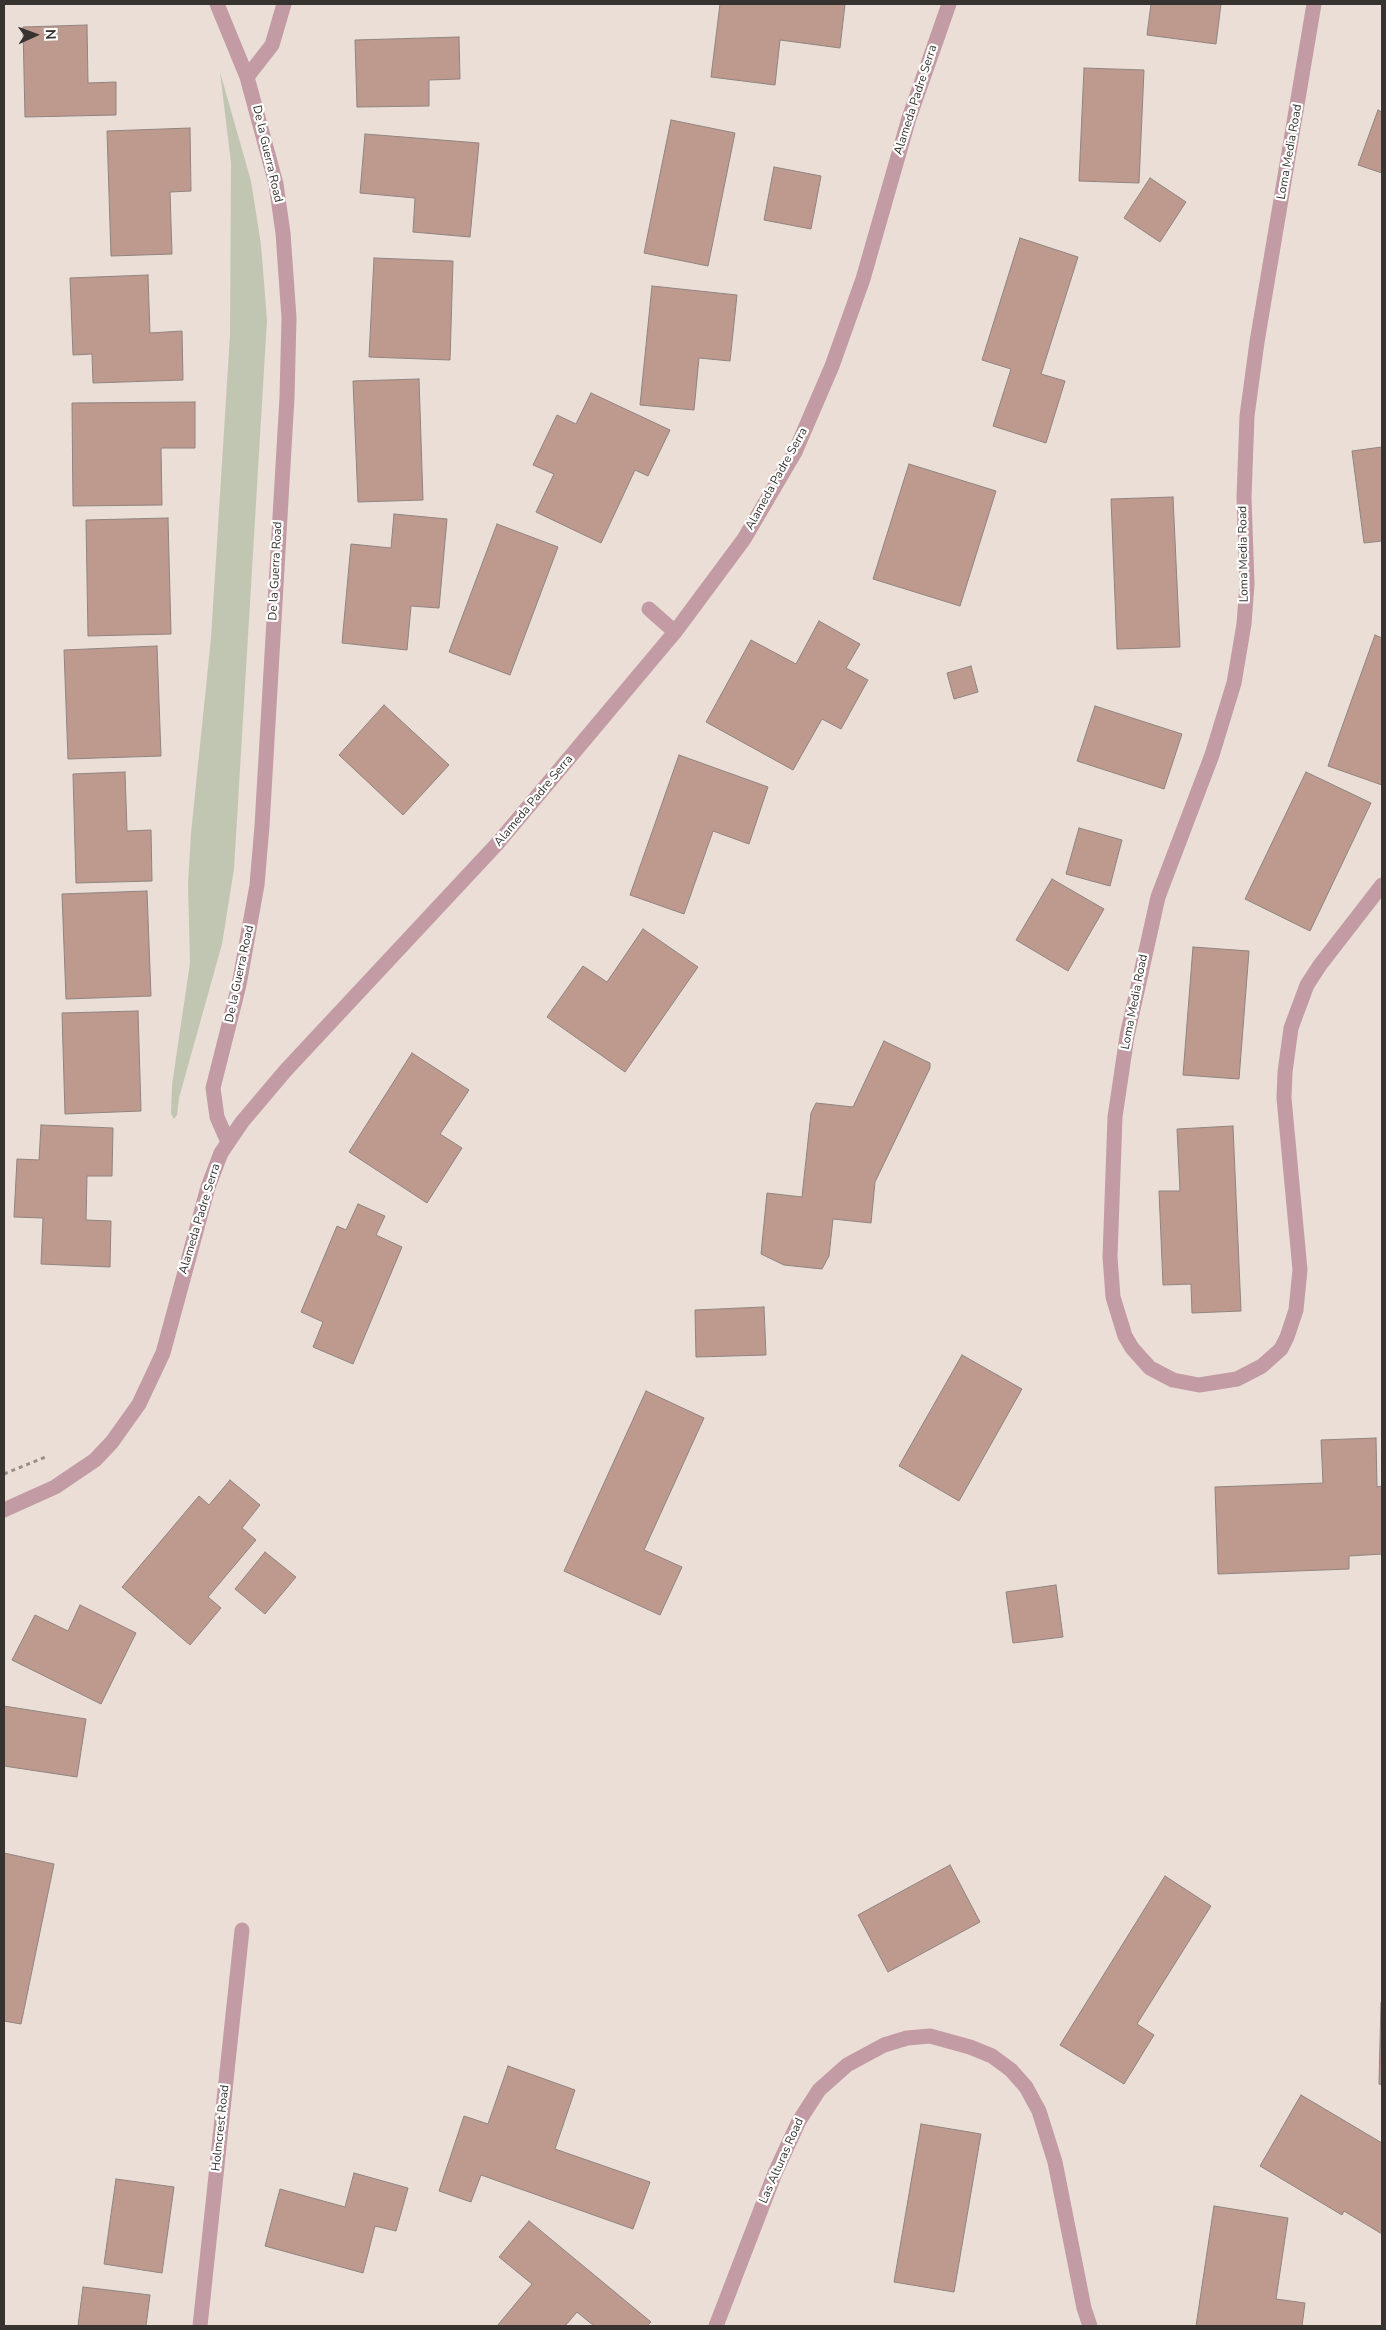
<!DOCTYPE html>
<html>
<head>
<meta charset="utf-8">
<style>
  body { margin:0 }
  #map { position:relative; width:1386px; height:2330px; overflow:hidden; background:#eaded7; font-family:"Nunito Sans",sans-serif }
  canvas { display:block }
  .frame { position:absolute; inset:0; border:5px solid #373330; pointer-events:none }
  .north { position:absolute; left:10px; top:10px; width:50px; height:50px; -webkit-text-stroke:4px #fff; paint-order:stroke; rotate:88deg; font-size:14px; font-weight:700; line-height:20px; text-align:center; color:#373330 }
  .north::after { content:''; display:block; margin:auto; width:18px; height:22px; background:#373330; clip-path:polygon(50% 0,100% 100%,50% 72%,0 100%) }
</style>
</head>
<body>
<div id="map">
<canvas width="1386" height="2330"></canvas>
<div class="frame"></div>
<div class="north">N</div>
</div>
<script>
const ctx = document.querySelector('canvas').getContext('2d');
ctx.lineJoin = 'round';
function fillPath(path, color) { ctx.fillStyle = color; ctx.fill(path, 'evenodd'); }
const poly = rows => new Path2D(rows.map(r => 'M' + r).join(''));
function stroke(path, color, width, dash) { ctx.strokeStyle = color; ctx.lineWidth = width; ctx.lineCap = dash ? 'butt' : 'round'; ctx.setLineDash(dash || []); ctx.stroke(path); }
function write(font, color, halo, rows, align = 'center') {
  ctx.font = font + ' "Nunito Sans",sans-serif'; ctx.lineWidth = 4.5; ctx.setLineDash([]); ctx.textBaseline = 'middle'; ctx.strokeStyle = halo; ctx.fillStyle = color; for (const [text, x, y, turn = 0] of rows) {
    ctx.save(); ctx.translate(x, y); ctx.rotate((+turn || 0) * Math.PI / 180); ctx.textAlign = isNaN(turn) ? turn : align; if (halo) ctx.strokeText(text, 0, 0); ctx.fillText(text, 0, 0); ctx.restore();
  }
}
fillPath(poly([
  [220,72,251,181,261,245,267,320,234,869,222,944,179,1098,177,1115,174,1119,171,1114,172,1085,190,963,188,884,191,833,211,638,230,335,231,163]
]), '#c1c6b2');
const building = poly([
  [720,4,845,4,840,48,780,40,775,85,711,77,720,4],
  [1151,4,1221,4,1216,44,1147,35,1151,4],
  [87,25,88,83,116,82,116,115,25,117,23,27,87,25],
  [459,37,460,79,429,80,429,106,357,107,355,40,459,37],
  [1084,68,1144,70,1139,183,1079,181,1084,68],
  [1378,110,1382,112,1382,173,1358,165,1378,110],
  [671,120,735,133,708,266,644,253,671,120],
  [190,128,191,191,170,192,172,254,111,256,107,131,190,128],
  [365,134,479,143,470,237,413,232,415,198,360,193,365,134],
  [774,167,821,176,811,229,764,220,774,167],
  [1150,178,1186,202,1160,242,1124,218,1150,178],
  [1020,238,1078,257,1041,374,1065,381,1046,443,993,426,1011,369,982,360,1020,238],
  [374,258,453,261,450,360,369,357,374,258],
  [148,275,150,333,182,331,183,380,93,383,92,354,73,355,70,278,148,275],
  [652,286,737,295,730,361,699,358,694,410,640,405,652,286],
  [419,379,423,500,358,502,353,381,419,379],
  [591,393,670,430,648,476,635,470,601,543,536,512,554,474,533,465,557,415,576,424,591,393],
  [195,402,195,448,161,448,162,505,73,506,72,403,195,402],
  [1382,447,1382,541,1364,543,1352,451,1382,447],
  [909,464,996,491,960,606,873,579,909,464],
  [1173,497,1180,647,1117,649,1111,499,1173,497],
  [394,514,447,519,439,608,411,606,407,650,342,643,351,544,391,548,394,514],
  [168,518,171,634,88,636,86,520,168,518],
  [497,524,558,547,510,675,449,652,497,524],
  [819,621,860,644,846,668,868,680,841,729,822,719,793,770,706,722,751,640,796,664,819,621],
  [1375,635,1382,638,1382,785,1328,766,1375,635],
  [157,646,161,756,68,759,64,650,157,646],
  [971,666,978,692,954,699,947,673,971,666],
  [384,705,449,765,403,815,339,755,384,705],
  [1095,706,1182,734,1164,789,1077,761,1095,706],
  [679,755,768,787,749,844,713,831,684,914,630,895,679,755],
  [125,772,127,831,151,830,152,881,76,883,73,774,125,772],
  [1306,772,1371,803,1310,931,1245,899,1306,772],
  [1079,828,1122,840,1110,886,1066,874,1079,828],
  [1052,879,1104,909,1068,971,1016,940,1052,879],
  [147,891,151,996,66,999,62,894,147,891],
  [643,929,698,967,625,1072,547,1017,583,966,607,982,643,929],
  [1193,947,1249,951,1239,1079,1183,1075,1193,947],
  [138,1011,141,1111,65,1114,62,1013,138,1011],
  [884,1041,930,1063,930,1068,875,1182,871,1223,833,1219,829,1256,822,1269,784,1265,761,1254,767,1193,802,1197,811,1113,816,1103,853,1107,884,1041],
  [412,1053,469,1090,440,1134,462,1148,427,1203,349,1152,412,1053],
  [41,1125,113,1128,112,1176,87,1176,86,1220,111,1221,110,1267,41,1264,43,1218,14,1217,17,1159,39,1160,41,1125],
  [1233,1126,1241,1311,1192,1313,1191,1284,1163,1285,1159,1191,1180,1191,1177,1129,1233,1126],
  [358,1204,385,1216,376,1235,402,1247,353,1364,313,1347,323,1322,301,1312,337,1226,346,1230,358,1204],
  [764,1307,766,1355,696,1357,695,1310,764,1307],
  [962,1355,1022,1389,959,1501,899,1466,962,1355],
  [646,1391,704,1418,644,1550,682,1567,660,1615,564,1571,646,1391],
  [1376,1438,1377,1487,1382,1486,1382,1554,1349,1556,1349,1569,1218,1574,1215,1487,1323,1483,1321,1440,1376,1438],
  [230,1480,260,1505,242,1528,256,1540,208,1597,221,1608,190,1645,122,1587,199,1496,209,1505,230,1480],
  [265,1552,296,1577,265,1614,235,1589,265,1552],
  [1056,1585,1063,1637,1013,1643,1006,1592,1056,1585],
  [80,1605,136,1633,101,1704,12,1660,35,1615,68,1631,80,1605],
  [4,1706,86,1719,77,1777,4,1766,4,1706],
  [4,1853,54,1864,21,2024,4,2021,4,1853],
  [950,1865,980,1922,888,1972,858,1915,950,1865],
  [1165,1876,1211,1906,1137,2024,1154,2035,1124,2084,1060,2045,1165,1876],
  [1381,2003,1382,2003,1382,2085,1379,2084,1381,2003],
  [508,2066,575,2090,555,2149,650,2182,633,2229,481,2175,471,2202,439,2191,464,2116,488,2124,508,2066],
  [1301,2095,1382,2143,1382,2234,1344,2211,1342,2215,1260,2166,1301,2095],
  [921,2124,981,2134,954,2292,894,2282,921,2124],
  [354,2173,408,2188,396,2231,375,2226,363,2273,265,2246,280,2189,345,2207,354,2173],
  [116,2179,174,2187,162,2273,104,2264,116,2179],
  [1214,2206,1288,2218,1276,2299,1305,2303,1302,2326,1196,2326,1214,2206],
  [529,2221,651,2322,647,2326,594,2326,577,2312,565,2326,497,2326,532,2284,499,2257,529,2221],
  [83,2287,150,2295,146,2326,78,2326,83,2287]
]);
fillPath(building, '#bd998e');
stroke(building, '#908480', 1);
stroke(poly([
  [4,1474,48,1456]
]), '#978f8a', 3, [4, 4]);
stroke(poly([
  [217,4,247,77,276,184,283,233,289,318,287,397,262,826,257,885,239,985,213,1088,217,1117,228,1142],
  [1314,4,1257,342,1247,416,1244,498,1247,584,1244,624,1234,683,1212,755,1158,897,1127,1036,1115,1117,1110,1257,1113,1297,1125,1336,1132,1348,1150,1368,1173,1380,1199,1385,1237,1379,1262,1366,1281,1349,1287,1337,1296,1310,1300,1270,1284,1098,1285,1072,1291,1028,1307,985,1320,965,1382,885],
  [247,77,272,45,284,4],
  [649,609,675,632],
  [4,1510,55,1487,95,1460,112,1442,139,1404,163,1353,208,1187,221,1153,242,1122,286,1070,497,844,675,632,744,539,795,452,832,366,863,279,909,118,949,4],
  [200,2326,242,1930],
  [716,2326,775,2173,799,2121,819,2090,847,2065,884,2045,907,2038,930,2036,970,2047,992,2056,1011,2070,1026,2087,1039,2111,1055,2162,1084,2308,1090,2326]
]), '#c29ba4', 15);
write('12px', '#373330', '#fff', [
  ["Alameda Padre Serra",916,100,-72],
  ["Loma Media Road",1290,152,-80],
  ["De la Guerra Road",267,154,77],
  ["Alameda Padre Serra",777,479,-61],
  ["Loma Media Road",1244,554,-91],
  ["De la Guerra Road",276,571,-87],
  ["Alameda Padre Serra",534,801,-50],
  ["De la Guerra Road",240,974,-78],
  ["Loma Media Road",1135,1002,-79],
  ["Alameda Padre Serra",200,1219,-73],
  ["Holmcrest Road",221,2128,-84],
  ["Las Alturas Road",782,2161,-66]
]);
</script>
</body>
</html>
